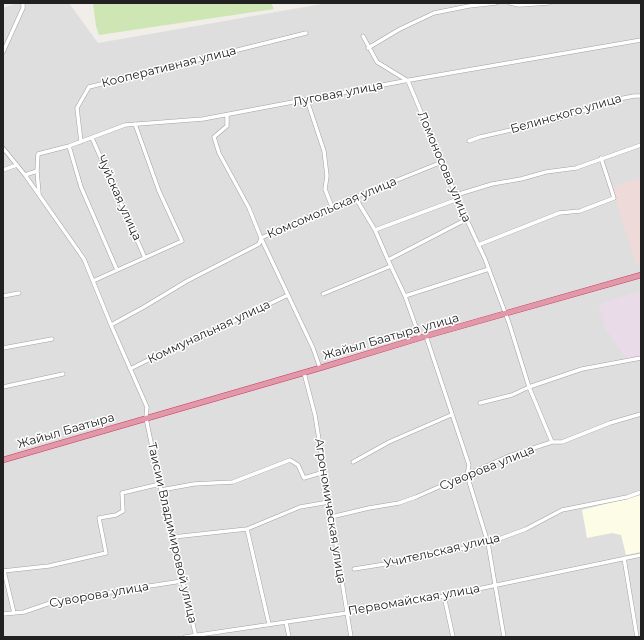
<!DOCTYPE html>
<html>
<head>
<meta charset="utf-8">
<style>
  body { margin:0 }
  #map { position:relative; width:644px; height:640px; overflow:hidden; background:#f1eee9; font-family:Montserrat,sans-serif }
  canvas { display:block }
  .frame { position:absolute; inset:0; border:4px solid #212121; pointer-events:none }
</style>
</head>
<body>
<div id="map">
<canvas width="644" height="640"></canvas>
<div class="frame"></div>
</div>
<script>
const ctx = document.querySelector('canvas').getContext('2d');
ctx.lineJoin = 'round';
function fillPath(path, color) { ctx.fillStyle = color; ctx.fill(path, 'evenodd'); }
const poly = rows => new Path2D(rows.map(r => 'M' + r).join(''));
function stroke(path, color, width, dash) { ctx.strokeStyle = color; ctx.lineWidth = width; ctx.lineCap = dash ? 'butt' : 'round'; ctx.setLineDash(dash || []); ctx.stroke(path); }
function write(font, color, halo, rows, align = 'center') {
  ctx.font = font + ' Montserrat,sans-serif'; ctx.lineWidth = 3; ctx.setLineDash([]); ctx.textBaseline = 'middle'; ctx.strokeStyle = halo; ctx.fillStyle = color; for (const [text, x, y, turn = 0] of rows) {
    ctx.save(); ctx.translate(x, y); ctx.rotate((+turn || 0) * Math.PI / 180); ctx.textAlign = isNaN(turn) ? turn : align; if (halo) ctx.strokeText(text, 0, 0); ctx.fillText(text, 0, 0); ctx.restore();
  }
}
fillPath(poly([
  [17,3,69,3,98,43,328,3,641,3,641,637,3,637,3,8]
]), '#dfdede');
fillPath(poly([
  [641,177,641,263,636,264,612,188]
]), '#efdada');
fillPath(poly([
  [641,291,641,356,626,359,605,328,599,304]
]), '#e9dbe7');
fillPath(poly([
  [641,495,641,552,626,555,621,535,612,533,587,538,582,510]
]), '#fdfce6');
fillPath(poly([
  [93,3,271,3,274,9,99,35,96,26]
]), '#cee6b3');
const minor = poly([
  [510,3,519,5,549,3],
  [363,36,377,62,408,81,460,205,485,259,509,323,529,387,552,442],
  [368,48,400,29,434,13,469,6,496,3],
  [3,52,23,8,23,3],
  [307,100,324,151,327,176,325,189,332,207],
  [227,115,227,126,214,137,219,153,249,208,261,238,313,348,320,368],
  [92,138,145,258],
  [469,141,480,137,555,120,619,99,634,96,641,96],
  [81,142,77,108,89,87,306,33],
  [69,146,81,187,117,270],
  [3,148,25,175,84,259,111,325,147,407,146,418,161,490,196,637],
  [3,170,17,165],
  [25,175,37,171],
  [39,194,37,171,38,154,69,146,125,125,203,119,404,81,641,40],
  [456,195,492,184,521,179,546,172,576,168,641,145],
  [355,197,375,230,388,260,405,296,420,338],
  [375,230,458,199],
  [478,245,559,213,580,211,614,198,601,158],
  [388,260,467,219],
  [93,281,182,241,159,191,135,124],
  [323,294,391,266],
  [3,296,19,293],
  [405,296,489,269],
  [111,325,144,307,187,281,259,244,261,238,355,197,442,162],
  [426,336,469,465,467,475,488,543,504,637],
  [3,348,52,339],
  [130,369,148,360,180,347,288,295],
  [304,373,315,415,351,637],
  [3,387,63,374],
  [480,403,512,395,529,387,582,369,641,358],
  [353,462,389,442,451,415],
  [161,490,194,484,233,482,290,460,298,465,304,478,324,472],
  [331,517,369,508,399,503,416,497,509,456,552,442,562,442,610,423,641,414],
  [247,529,269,624],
  [173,537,247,529,300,507,329,502],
  [624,558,637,637],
  [354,569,398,562,488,543,526,529,562,510,627,497,641,492],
  [3,571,49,566,106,553,99,518,116,515,123,511,122,493,160,484],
  [4,571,14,613],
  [444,596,453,637],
  [3,614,24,612,59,600,182,581],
  [286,622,289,637],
  [185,637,347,613,444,596,641,555]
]);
const highway = poly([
  [3,460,320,368,426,336,641,275]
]);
stroke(minor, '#a2a2a2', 4.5);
stroke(highway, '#cd376e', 6);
stroke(minor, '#fff', 3.5);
stroke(highway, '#e198a7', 5);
write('12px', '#212121', '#fff', [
  ["Кооперативная улица",169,67,-14],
  ["Луговая улица",338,94,-11],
  ["Белинского улица",566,114,-16],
  ["Ломоносова улица",444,167,67],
  ["Чуйская улица",119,198,66],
  ["Комсомольская улица",332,208,-23],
  ["Коммунальная улица",209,332,-25],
  ["Жайыл Баатыра улица",391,337,-16],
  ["Жайыл Баатыра",66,431,-16],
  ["Суворова улица",487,468,-22],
  ["Агрономическая улица",330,511,81],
  ["Таисии Владимировой улица",172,533,77],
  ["Учительская улица",442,551,-13],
  ["Суворова улица",99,595,-10],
  ["Первомайская улица",414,600,-10]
]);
</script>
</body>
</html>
